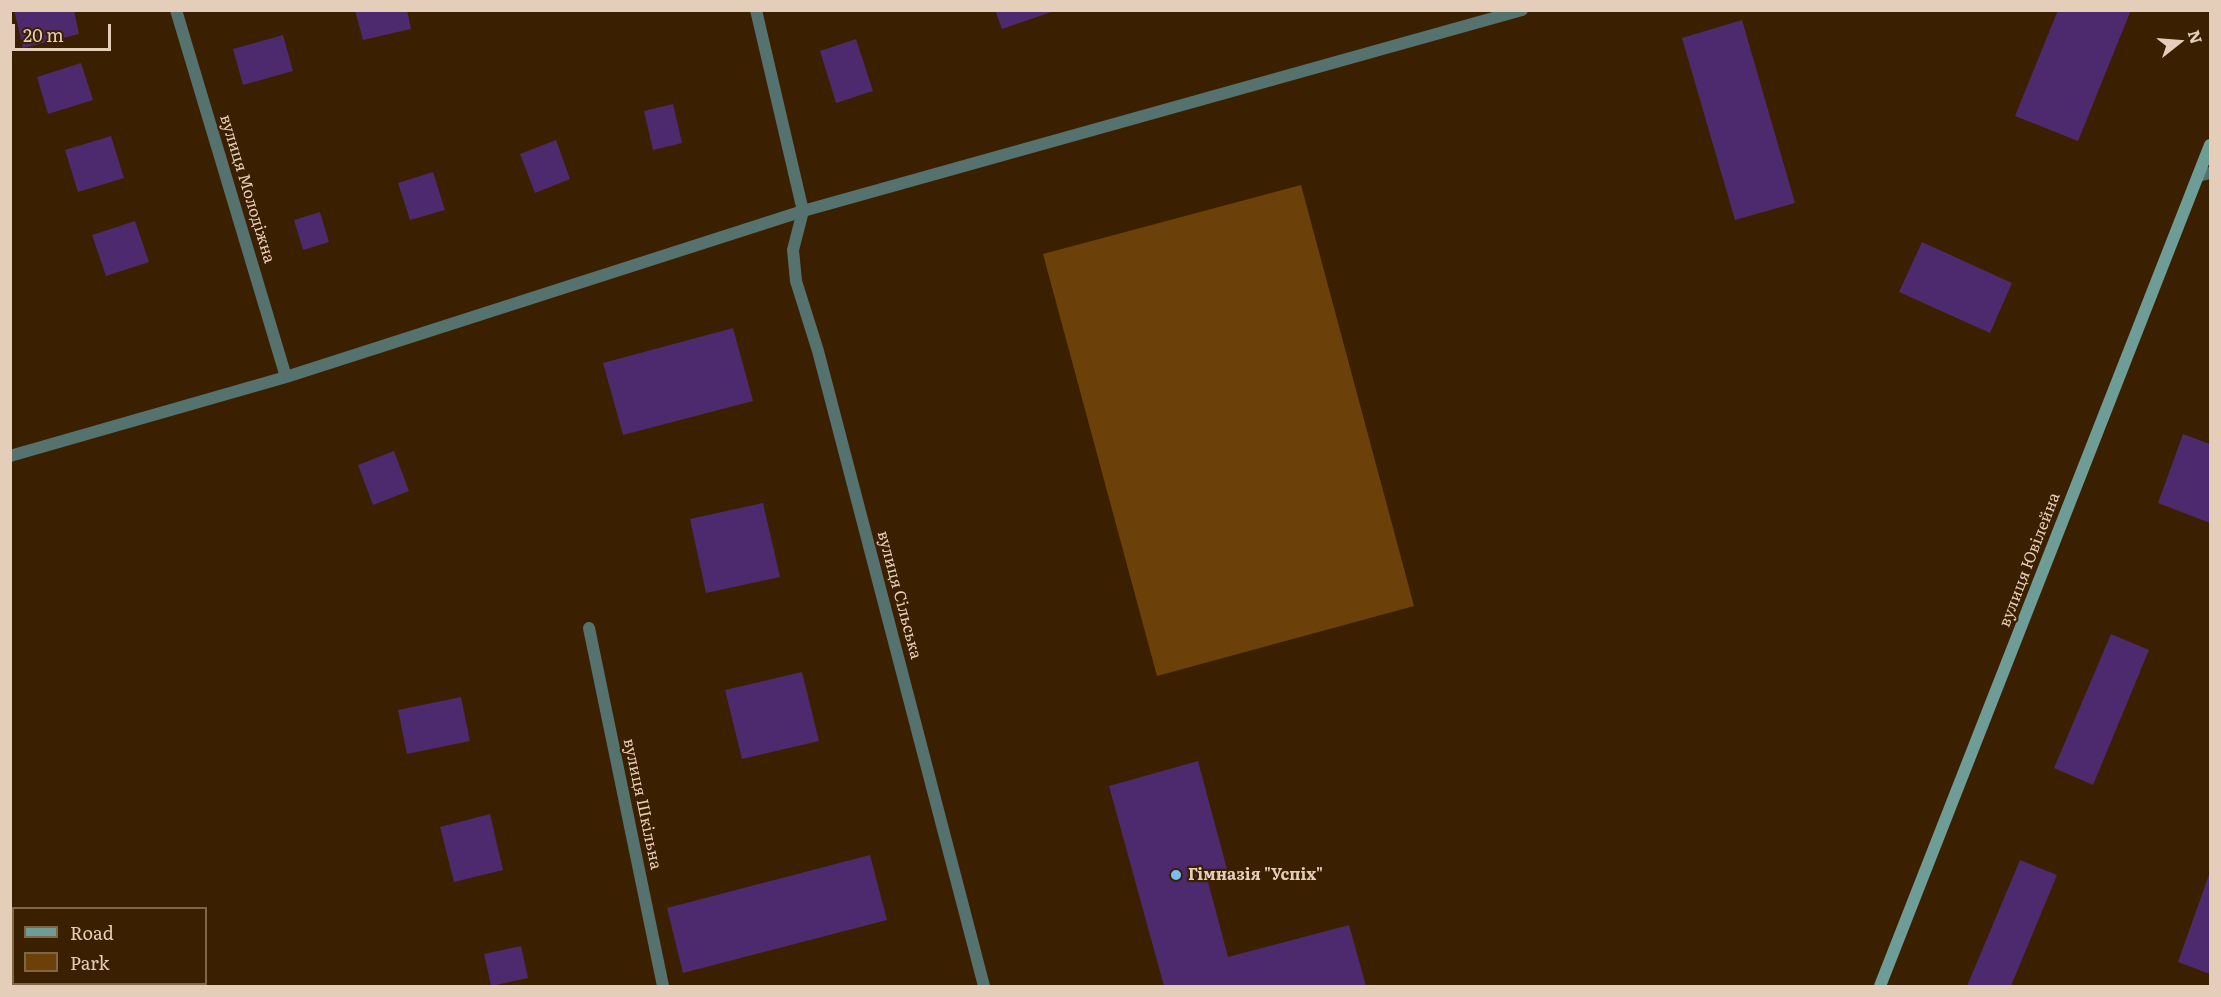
<!DOCTYPE html>
<html>
<head>
<meta charset="utf-8">
<style>
  body { margin:0 }
  #map { position:relative; width:2221px; height:997px; overflow:hidden; background:#3b2000; font-family:Literata,serif }
  canvas { display:block }
  .frame { position:absolute; inset:0; border:12px solid #e5ceb9; pointer-events:none }
  .legend { position:absolute; left:12px; top:907px; width:195px; height:78px; box-sizing:border-box; background:#3b2000; border:2px solid #7f664a; margin:0; padding:8px 10px; list-style:none; font-size:18px; color:#e5ceb9 }
  .legend li { display:flex; align-items:center; gap:12px; height:30px }
  .legend b { width:30px; border:2px solid #7f664a }
  .north { position:absolute; left:2149px; top:12px; width:60px; height:60px; -webkit-text-stroke:4px #3b2000; paint-order:stroke; rotate:73deg; font-size:16px; font-weight:700; line-height:24px; text-align:center; color:#e5ceb9 }
  .north::after { content:''; display:block; margin:auto; width:21px; height:27px; background:#e5ceb9; clip-path:polygon(50% 0,100% 100%,50% 72%,0 100%) }
  .scale { position:absolute; left:12px; top:24px; width:99px; height:27px; box-sizing:border-box; border:3px solid #e5ceb9; border-top:0; padding-left:8px; font-size:18px; line-height:21px; white-space:nowrap; color:#e5ceb9; -webkit-text-stroke:4px #3b2000; paint-order:stroke }
</style>
</head>
<body>
<div id="map">
<canvas width="2221" height="997"></canvas>
<div class="frame"></div>
<ul class="legend">
<li><b style="height:8px;background:#6d9d96"></b>Road</li>
<li><b style="height:16px;background:#6c4009"></b>Park</li>
</ul>
<div class="north">N</div>
<div class="scale">20 m</div>
</div>
<script>
const ctx = document.querySelector('canvas').getContext('2d');
ctx.lineJoin = 'round';
function fillPath(path, color) { ctx.fillStyle = color; ctx.fill(path, 'evenodd'); }
const poly = rows => new Path2D(rows.map(r => 'M' + r).join(''));
function stroke(path, color, width, dash) { ctx.strokeStyle = color; ctx.lineWidth = width; ctx.lineCap = dash ? 'butt' : 'round'; ctx.setLineDash(dash || []); ctx.stroke(path); }
function write(font, color, halo, rows, align = 'center') {
  ctx.font = font + ' Literata,serif'; ctx.lineWidth = 4.5; ctx.setLineDash([]); ctx.textBaseline = 'middle'; ctx.strokeStyle = halo; ctx.fillStyle = color; for (const [text, x, y, turn = 0] of rows) {
    ctx.save(); ctx.translate(x, y); ctx.rotate((+turn || 0) * Math.PI / 180); ctx.textAlign = isNaN(turn) ? turn : align; if (halo) ctx.strokeText(text, 0, 0); ctx.fillText(text, 0, 0); ctx.restore();
  }
}
fillPath(poly([
  [1301,185,1414,606,1157,676,1043,254]
]), '#6c4009');
fillPath(poly([
  [14,10,74,10,79,34,23,48],
  [355,10,407,10,411,29,363,40],
  [995,10,1054,10,1054,11,1002,29],
  [2058,10,2131,10,2078,141,2015,116],
  [1742,20,1795,203,1735,220,1682,38],
  [283,35,293,71,243,85,233,49],
  [856,39,873,91,836,103,820,51],
  [81,63,93,100,48,114,37,77],
  [673,104,682,143,653,150,644,111],
  [111,136,124,178,78,192,65,150],
  [556,140,570,179,535,193,520,154],
  [433,172,445,210,410,220,398,183],
  [320,212,329,242,303,250,294,220],
  [135,221,149,262,106,276,92,235],
  [1922,242,2012,283,1990,333,1899,292],
  [733,328,753,401,623,435,603,363],
  [2183,434,2210,444,2210,523,2158,503],
  [394,451,409,491,373,505,358,465],
  [763,503,780,577,706,593,690,519],
  [2111,634,2149,650,2093,785,2054,768],
  [802,672,819,741,742,759,725,690],
  [461,697,470,741,407,754,398,710],
  [1198,761,1228,873,1207,878,1228,957,1349,925,1366,986,1164,986,1109,786],
  [490,814,503,870,454,882,440,827],
  [870,855,887,920,683,973,667,908],
  [2020,860,2057,875,2011,986,1967,986],
  [2210,872,2210,974,2178,962],
  [521,946,528,978,491,986,484,954]
]), '#4d296d');
stroke(poly([
  [803,211,793,250,796,281,818,351,984,986]
]), '#55726e', 12);
stroke(poly([
  [176,10,286,377],
  [756,10,803,211],
  [2198,176,2210,173],
  [10,456,286,377,803,211,1522,10],
  [589,628,663,986]
]), '#55726e', 12);
stroke(poly([
  [1880,986,2210,145]
]), '#6d9d96', 12);
for (const [x, y, r, color] of [
  [1176,875,6,"#7abef8"]
]) { const dot = new Path2D(); dot.arc(x, y, r, 0, 2 * Math.PI); ctx.fillStyle = color; ctx.fill(dot); stroke(dot, '#3b2000', 2); }
write('16px', '#e5ceb9', '#3b2000', [
  ["вулиця Молодіжна",247,189,73],
  ["вулиця Ювілейна",2030,560,-69],
  ["вулиця Сільська",899,595,75],
  ["вулиця Шкільна",642,804,78]
]);
write('bold 16px', '#e5ceb9', '#3b2000', [
  ["Гімназія \"Успіх\"",1188,875]
], 'left');
</script>
</body>
</html>
